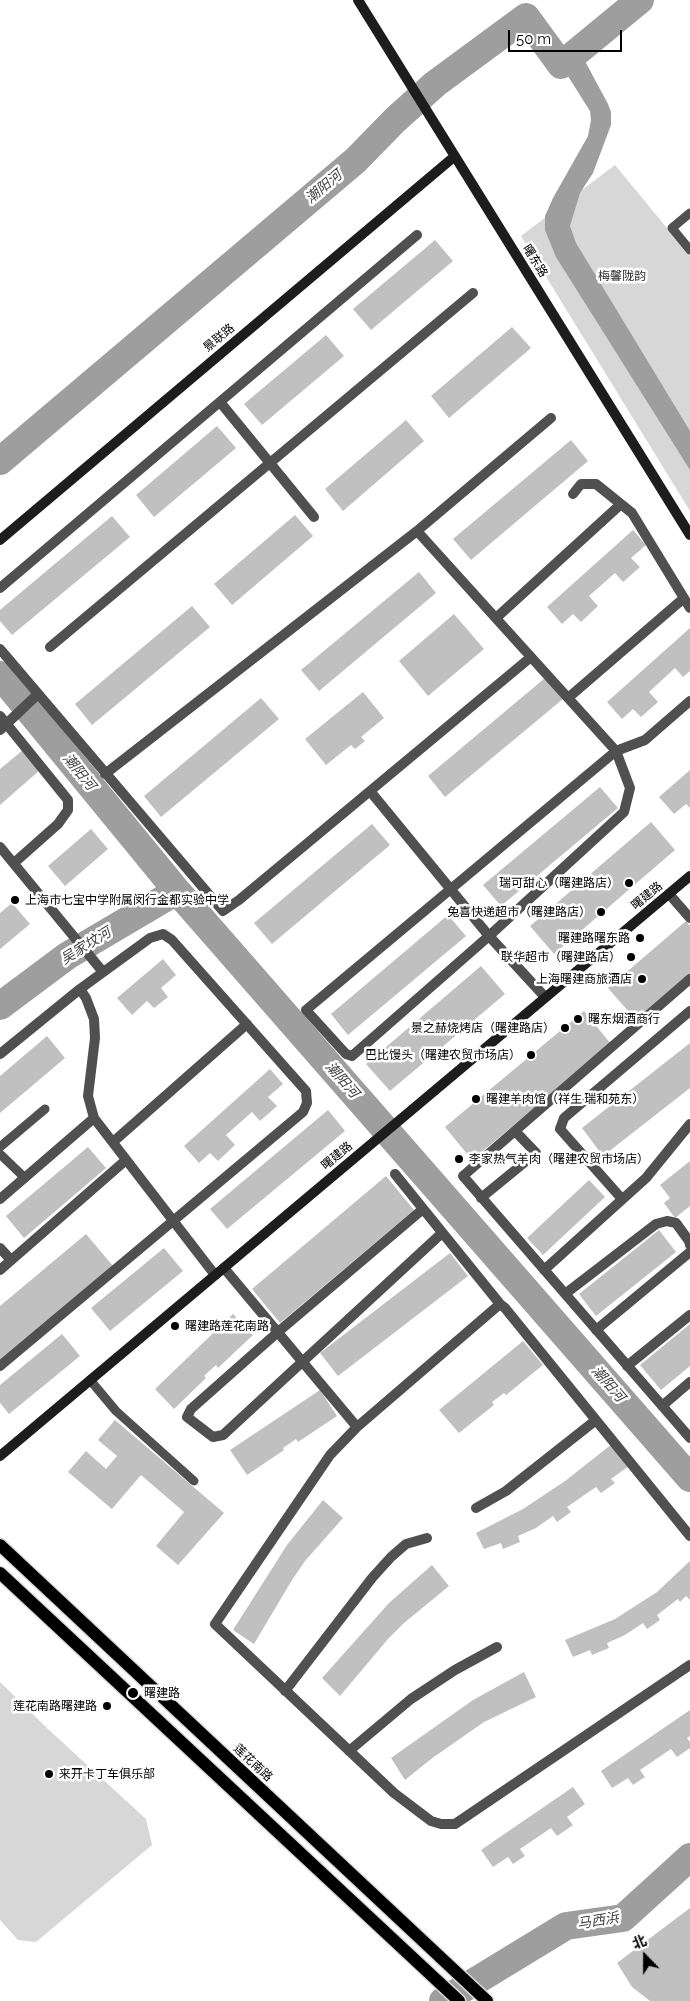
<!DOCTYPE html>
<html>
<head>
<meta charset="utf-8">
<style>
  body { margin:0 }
  #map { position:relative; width:690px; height:2001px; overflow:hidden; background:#fff; font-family:Raleway,"Noto Sans SC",sans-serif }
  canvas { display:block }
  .north { position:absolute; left:620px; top:1931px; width:50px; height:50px; -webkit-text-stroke:4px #fff; paint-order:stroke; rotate:338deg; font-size:14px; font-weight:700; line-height:20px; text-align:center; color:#000 }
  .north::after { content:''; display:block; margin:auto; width:18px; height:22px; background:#000; clip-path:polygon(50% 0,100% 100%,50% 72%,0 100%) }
  .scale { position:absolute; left:508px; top:30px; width:114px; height:22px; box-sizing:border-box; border:2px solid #000; border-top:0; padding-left:6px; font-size:15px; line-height:18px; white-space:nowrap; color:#000; -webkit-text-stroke:4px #fff; paint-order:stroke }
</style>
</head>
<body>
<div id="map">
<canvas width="690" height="2001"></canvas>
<div class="north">北</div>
<div class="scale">50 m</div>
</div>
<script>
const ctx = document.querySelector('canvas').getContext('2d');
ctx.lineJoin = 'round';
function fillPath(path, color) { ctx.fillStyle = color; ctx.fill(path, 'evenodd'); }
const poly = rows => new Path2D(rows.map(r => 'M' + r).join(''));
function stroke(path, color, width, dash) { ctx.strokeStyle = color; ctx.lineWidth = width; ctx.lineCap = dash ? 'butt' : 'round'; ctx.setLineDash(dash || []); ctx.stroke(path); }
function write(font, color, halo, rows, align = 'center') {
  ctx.font = font + ' Raleway,"Noto Sans SC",sans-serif'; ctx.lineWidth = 5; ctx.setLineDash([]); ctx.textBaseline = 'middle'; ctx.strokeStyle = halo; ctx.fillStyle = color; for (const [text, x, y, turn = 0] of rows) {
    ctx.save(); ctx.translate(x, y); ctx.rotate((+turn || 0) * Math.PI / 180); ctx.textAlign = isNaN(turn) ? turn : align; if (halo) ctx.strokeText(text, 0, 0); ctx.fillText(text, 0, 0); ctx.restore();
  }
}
fillPath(poly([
  [615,165,690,256,690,511,521,236],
  [0,1682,48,1729,146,1819,152,1845,36,1942,18,1940,0,1920]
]), '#d7d7d7');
fillPath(poly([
  [579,50,608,104,611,112,611,125,593,173,580,193,570,226,576,243,690,431,690,470,556,257,545,230,545,216,553,198,588,136,591,120,590,111,561,65]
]), '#9e9e9e');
stroke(poly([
  [0,461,356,160,395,120,435,84,526,17,561,65,640,0],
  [0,675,177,891,690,1478],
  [0,1006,67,956,177,891],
  [443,2001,566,1926,623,1918,690,1857]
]), '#9e9e9e', 28);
fillPath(poly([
  [435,240,453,261,371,330,353,309],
  [512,327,531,348,449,418,431,396],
  [326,335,344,356,262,425,244,404],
  [406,420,424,441,343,511,325,489],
  [217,426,236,448,154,517,136,495],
  [571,440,588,461,471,560,453,539],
  [295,515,313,536,232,605,214,584],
  [112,516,130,537,12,635,0,621,0,610],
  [633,530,646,545,631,558,640,567,623,582,615,573,589,596,598,606,581,622,573,614,562,624,547,607],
  [419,572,436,593,319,691,301,670],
  [192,606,210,627,92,725,75,704],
  [454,614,484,649,428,696,399,661],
  [690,628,690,671,683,677,675,668,649,692,658,702,641,717,633,709,622,719,607,702],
  [545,678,563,699,445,797,428,776],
  [363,692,384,718,361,737,365,741,355,749,351,745,326,765,305,739],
  [261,698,279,719,161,817,144,796],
  [23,750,40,770,0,805,0,769],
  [690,770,690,808,686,804,674,814,659,797],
  [600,787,618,808,501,906,483,885],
  [651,822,675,850,554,954,530,926],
  [372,824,390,845,272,944,254,923],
  [91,829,108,849,65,886,48,866],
  [12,903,30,924,0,949,0,913],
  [448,915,466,936,348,1035,331,1014],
  [686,921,690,926,690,974,636,1020,608,988],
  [163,959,176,975,161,988,168,997,154,1008,147,1001,132,1015,117,998],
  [481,966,505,994,390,1091,366,1064],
  [584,1011,611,1044,472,1160,445,1127],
  [47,1036,65,1058,0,1113,0,1076],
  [690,1043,690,1088,603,1156,582,1128],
  [270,1069,283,1084,268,1097,277,1106,260,1121,252,1112,226,1135,235,1145,218,1161,210,1153,199,1163,184,1146],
  [328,1110,345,1131,227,1229,210,1209],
  [88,1147,106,1168,24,1238,6,1216],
  [690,1161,690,1206,675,1218,664,1203,670,1198,660,1185],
  [386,1176,414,1210,280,1323,252,1289],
  [589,1180,605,1197,543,1255,527,1238],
  [659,1230,676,1252,596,1316,579,1294],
  [86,1234,113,1266,0,1361,0,1306],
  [164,1248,183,1271,110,1331,91,1308],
  [450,1253,468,1276,338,1376,320,1353],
  [233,1314,253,1335,218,1368,216,1365,204,1376,206,1378,174,1409,155,1389],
  [690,1324,690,1366,661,1390,640,1365],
  [62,1334,80,1356,9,1414,0,1403,0,1385],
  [523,1341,543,1365,506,1395,504,1393,492,1402,494,1405,459,1433,439,1410],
  [320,1390,337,1416,298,1442,296,1439,283,1448,284,1450,247,1475,230,1450],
  [115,1420,224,1513,178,1565,156,1546,184,1512,141,1475,112,1509,68,1472,86,1451,106,1469,117,1456,98,1440],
  [612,1444,629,1466,611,1479,615,1483,601,1493,596,1487,567,1507,571,1512,557,1522,553,1516,536,1528,518,1536,520,1542,503,1549,501,1543,484,1549,476,1533,523,1509,565,1481],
  [323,1500,343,1518,305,1561,292,1580,254,1644,233,1630,287,1545],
  [690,1561,690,1600,686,1596,680,1602,678,1599,657,1615,660,1620,647,1629,643,1623,625,1635,607,1643,609,1648,592,1655,590,1650,573,1657,565,1640,615,1619,657,1592],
  [432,1565,449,1586,404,1623,388,1639,340,1696,322,1678,389,1603],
  [524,1672,536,1697,484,1722,431,1759,405,1780,391,1758,473,1700],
  [690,1710,690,1736,687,1738,690,1742,690,1748,677,1757,671,1749,640,1770,645,1777,633,1785,628,1778,612,1788,601,1771],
  [573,1787,585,1804,567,1817,573,1825,557,1836,551,1828,520,1849,525,1856,513,1864,508,1857,493,1867,481,1850],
  [690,1908,690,2001,650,2001,632,1987,617,1963]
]), '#c0c0c0');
const primary = poly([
  [0,1545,487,2001],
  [0,1573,459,2001]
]);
stroke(primary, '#dbdbdb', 15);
stroke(poly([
  [690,213,672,228,690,250],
  [0,1147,45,1109],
  [0,1154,25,1178],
  [90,1380,116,1411,194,1481]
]), '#505050', 9);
stroke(poly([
  [220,402,314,517],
  [573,494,581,484,596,484,632,513,690,608],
  [417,531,616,751,630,788,624,812,489,936,352,1056,346,1054,306,1010,616,751,645,740,690,701],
  [0,588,417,235],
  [496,618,621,504],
  [50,647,473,293],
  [0,649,223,911,239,900,316,836,531,657],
  [568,698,684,598],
  [0,716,68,800,68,810,58,824,14,863],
  [0,730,38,694],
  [105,774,417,531,551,418],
  [370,791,489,936,545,997],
  [0,847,103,972],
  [669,894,690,918],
  [690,979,463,1176,690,1438],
  [80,989,86,998,94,1019,95,1038,88,1096,94,1118,215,1275],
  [0,1054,80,989,150,938,163,934,172,940,306,1091,307,1103,303,1112,0,1366],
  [113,1142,247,1024],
  [395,1174,500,1304],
  [481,1198,536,1153,515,1131],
  [0,1199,94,1118],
  [622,1199,560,1129,564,1118,690,1011],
  [423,1209,278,1332,191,1409,187,1417,213,1437,223,1435,442,1233],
  [0,1248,11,1260],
  [224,1268,357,1427],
  [0,1270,126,1160],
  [544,1270,646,1178,690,1124],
  [565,1294,656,1224,667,1221,676,1223,689,1241,690,1245],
  [596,1330,690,1252],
  [627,1366,690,1315],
  [662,1406,690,1382],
  [476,1508,506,1491,596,1420],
  [690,1536,505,1308,500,1304,357,1427,330,1455,215,1624,394,1793,431,1821,441,1824,455,1824,690,1665],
  [285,1691,372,1578,391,1557,406,1544,427,1538],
  [349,1751,411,1699,455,1670,497,1647]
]), '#505050', 10);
stroke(poly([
  [358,0,690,535],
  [0,540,455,156],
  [0,1456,690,876]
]), '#1d1d1d', 10);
stroke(primary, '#000', 12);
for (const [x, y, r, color] of [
  [629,883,5,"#000"],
  [15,900,5,"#000"],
  [601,912,5,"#000"],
  [640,938,5,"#000"],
  [631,957,5,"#000"],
  [642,979,5,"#000"],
  [578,1019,5,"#000"],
  [565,1028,5,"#000"],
  [531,1055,5,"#000"],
  [476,1099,5,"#000"],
  [459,1159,5,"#000"],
  [175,1326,5,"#000"],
  [133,1693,6,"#000"],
  [107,1706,5,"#000"],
  [49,1774,5,"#000"]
]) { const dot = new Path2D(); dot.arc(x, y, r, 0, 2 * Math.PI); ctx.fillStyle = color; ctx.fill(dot); stroke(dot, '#fff', 2); }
write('12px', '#000', '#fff', [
  ["曙东路",535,261,58],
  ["景联路",219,338,-40],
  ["曙建路",647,896,-40],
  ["曙建路",337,1156,-40],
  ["莲花南路",253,1763,43]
]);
write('12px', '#2e2e2e', '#fff', [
  ["梅馨陇韵",622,276]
]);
write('12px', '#000', '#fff', [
  ["瑞可甜心（曙建路店）",619,883],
  ["上海市七宝中学附属闵行金都实验中学",25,900,"left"],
  ["兔喜快递超市（曙建路店）",591,912],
  ["曙建路曙东路",630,938],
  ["联华超市（曙建路店）",621,957],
  ["上海曙建商旅酒店",632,979],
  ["曙东烟酒商行",588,1019,"left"],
  ["景之赫烧烤店（曙建路店）",555,1028],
  ["巴比馒头（曙建农贸市场店）",521,1055],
  ["曙建羊肉馆（祥生·瑞和苑东）",486,1099,"left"],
  ["李家热气羊肉（曙建农贸市场店）",469,1159,"left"],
  ["曙建路莲花南路",185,1326,"left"],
  ["曙建路",144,1693,"left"],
  ["莲花南路曙建路",97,1706],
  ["来开卡丁车俱乐部",59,1774,"left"]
], 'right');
write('italic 14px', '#3f3f3f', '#fff', [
  ["潮阳河",324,187,-40],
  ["潮阳河",79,772,51],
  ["吴家坟河",86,946,-32],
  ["潮阳河",342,1080,49],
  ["潮阳河",608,1384,49],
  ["马西浜",598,1921,-9]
]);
</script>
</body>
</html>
